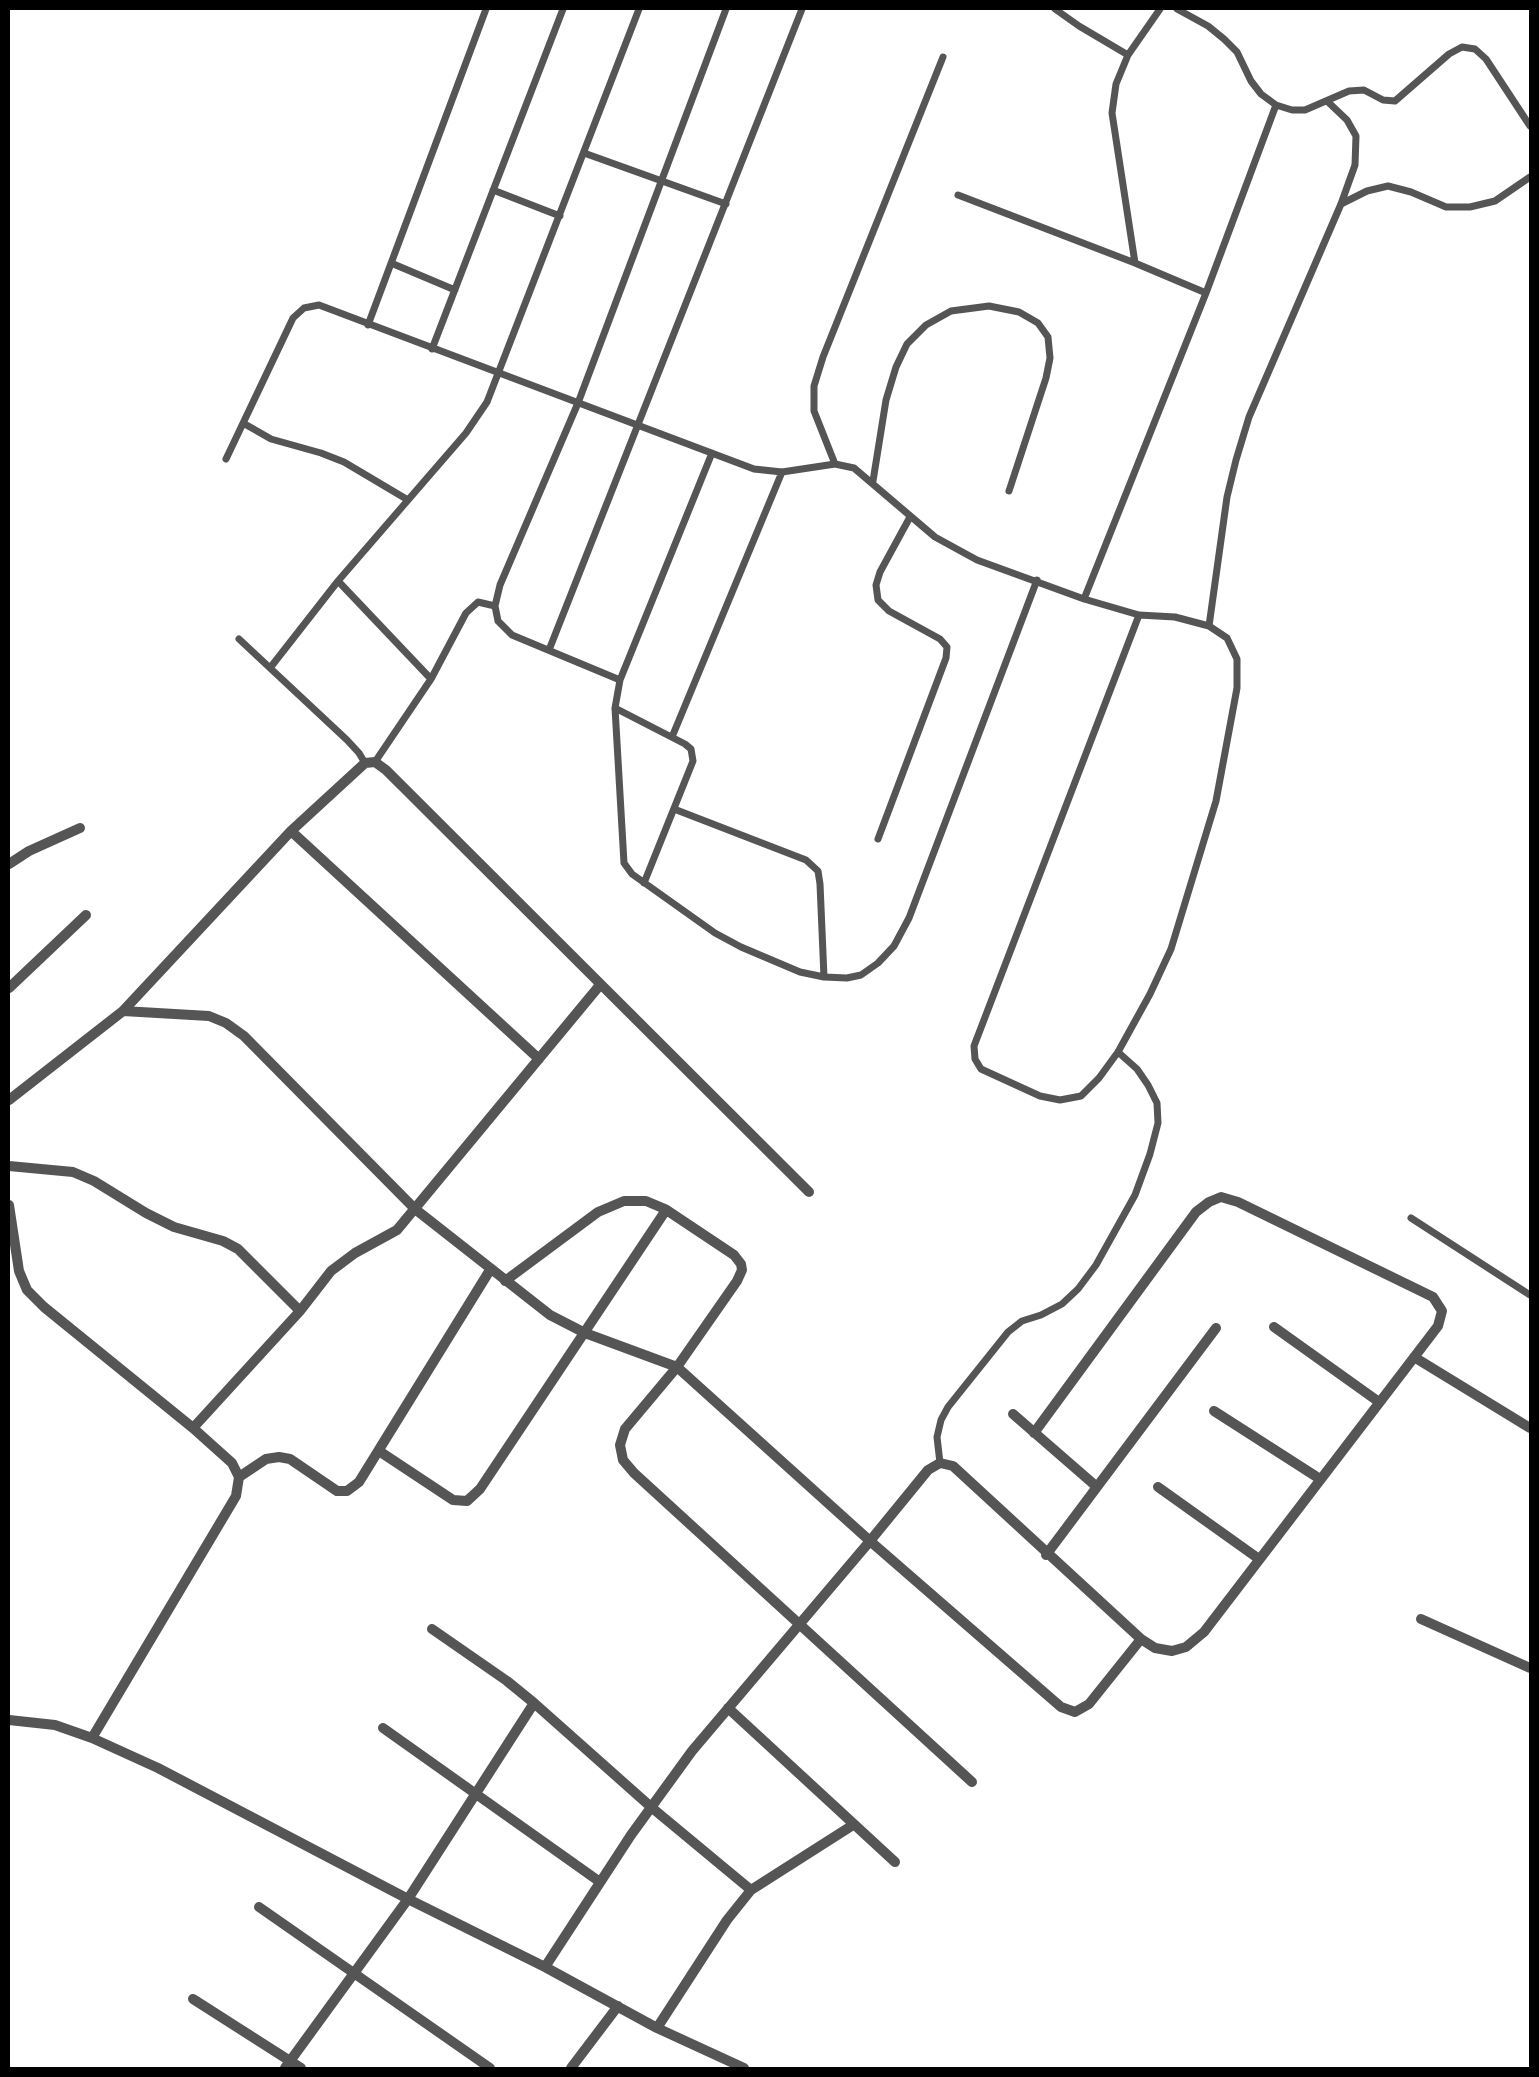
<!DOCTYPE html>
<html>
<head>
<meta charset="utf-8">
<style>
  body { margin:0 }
  #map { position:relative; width:1539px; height:2077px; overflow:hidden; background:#fff; font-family:Figtree,sans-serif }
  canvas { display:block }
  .frame { position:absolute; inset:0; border:10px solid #000; pointer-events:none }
</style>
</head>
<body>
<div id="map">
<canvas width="1539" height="2077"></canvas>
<div class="frame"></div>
</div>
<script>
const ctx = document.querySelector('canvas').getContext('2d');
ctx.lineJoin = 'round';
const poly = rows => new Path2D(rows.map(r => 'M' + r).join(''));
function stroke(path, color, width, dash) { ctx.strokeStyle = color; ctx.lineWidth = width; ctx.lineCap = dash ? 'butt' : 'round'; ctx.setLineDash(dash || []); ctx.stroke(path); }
stroke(poly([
  [1055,9,1079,26,1128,55],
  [1177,9,1208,26,1224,39,1237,52,1251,81,1261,94,1276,105,1292,110,1305,110,1349,91,1364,90,1383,100,1395,101,1449,54,1462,47,1475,49,1486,59,1530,126],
  [584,153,726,204],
  [493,190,560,216],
  [958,195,1135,263,1206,293],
  [1341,204,1367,191,1388,186,1411,192,1446,207,1470,207,1495,201,1530,177],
  [391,263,455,290],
  [1135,263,1112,113,1116,84,1128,55,1160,9],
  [368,325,486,9],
  [432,349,563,9],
  [243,423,271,439,321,453,344,462,408,500],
  [712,453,620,680,615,708,624,863,632,874,715,933,741,947,800,972,824,977,847,978,861,975,878,963,894,946,909,918,1037,580],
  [226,459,293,318,304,308,319,305,754,469,782,472,835,464,854,468,935,537,977,560,1084,599,1139,615,1175,617,1209,626,1227,638,1237,659,1237,688,1216,801,1171,949,1150,994,1118,1052,1099,1078,1081,1096,1060,1100,1040,1096,981,1069,975,1059,974,1046,1139,615],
  [835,464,814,411,814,386,823,357,943,57],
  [873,481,886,400,896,367,907,344,926,325,951,311,989,306,1019,312,1038,323,1048,337,1050,358,1046,378,1009,491],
  [338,581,431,679],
  [1084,599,1206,293,1276,105],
  [1209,626,1227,497,1236,460,1249,417,1341,204,1355,165,1356,136,1347,120,1327,101],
  [239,639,347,740,359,753,365,763],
  [549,650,802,9],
  [270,668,338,581,466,433,487,402,639,9],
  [620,680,512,635,498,621,495,606,500,585,578,403,726,9],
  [615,708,685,744,691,749,693,761,644,883],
  [672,737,782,472],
  [375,762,431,679,466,613,478,602,495,606],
  [674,809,806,860,818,871,820,884,824,977],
  [878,839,946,658,947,647,940,639,889,611,878,600,876,585,880,572,910,517],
  [1411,1218,1530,1295],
  [940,1463,937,1437,941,1420,948,1407,1008,1332,1022,1321,1041,1315,1062,1304,1078,1289,1096,1265,1135,1195,1150,1154,1158,1123,1157,1103,1148,1085,1137,1069,1118,1052]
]), '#555', 7);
stroke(poly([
  [291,831,539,1059],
  [9,864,29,851,80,828],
  [9,988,86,915],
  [123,1011,209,1016,226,1023,244,1036,415,1209,550,1315,585,1333,677,1367,870,1541,1061,1707,1075,1712,1089,1704,1141,1639],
  [9,1100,123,1011,291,831,365,763,375,762,386,770,809,1192],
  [9,1166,73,1172,94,1181,146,1213,174,1227,223,1241,238,1249,300,1311],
  [9,1205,19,1271,27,1290,44,1307,193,1428,232,1463,239,1477,236,1496,92,1738],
  [505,1281,598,1212,624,1201,646,1201,665,1209,734,1255,741,1264,742,1270,737,1281,677,1367,625,1429,620,1445,623,1460,634,1473,972,1782],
  [1274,1327,1379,1402],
  [1414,1357,1530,1428],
  [1214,1411,1320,1479],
  [1013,1414,1097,1487],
  [193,1428,300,1311,331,1271,355,1253,397,1230,600,985],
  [379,1451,453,1500,467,1501,480,1489,666,1210],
  [239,1477,266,1459,279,1457,290,1459,337,1491,347,1491,359,1482,490,1270],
  [1158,1487,1259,1559],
  [1046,1555,1216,1328],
  [1421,1619,1530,1668],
  [432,1629,507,1681,534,1703,651,1807,751,1890],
  [728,1708,895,1862],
  [9,1720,55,1725,92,1738,158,1768,408,1899,545,1967,657,2028,744,2068],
  [383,1728,600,1882],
  [259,1907,490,2068],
  [545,1967,631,1835,692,1751,870,1541,928,1470,940,1463,953,1466,1141,1639,1155,1648,1172,1651,1186,1647,1204,1632,1438,1326,1442,1311,1433,1297,1238,1202,1221,1197,1209,1202,1196,1212,1034,1433],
  [193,1999,301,2068],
  [657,2028,727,1920,751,1890,853,1825],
  [285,2068,408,1899,534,1703],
  [571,2068,618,2006]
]), '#555', 10);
</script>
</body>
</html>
